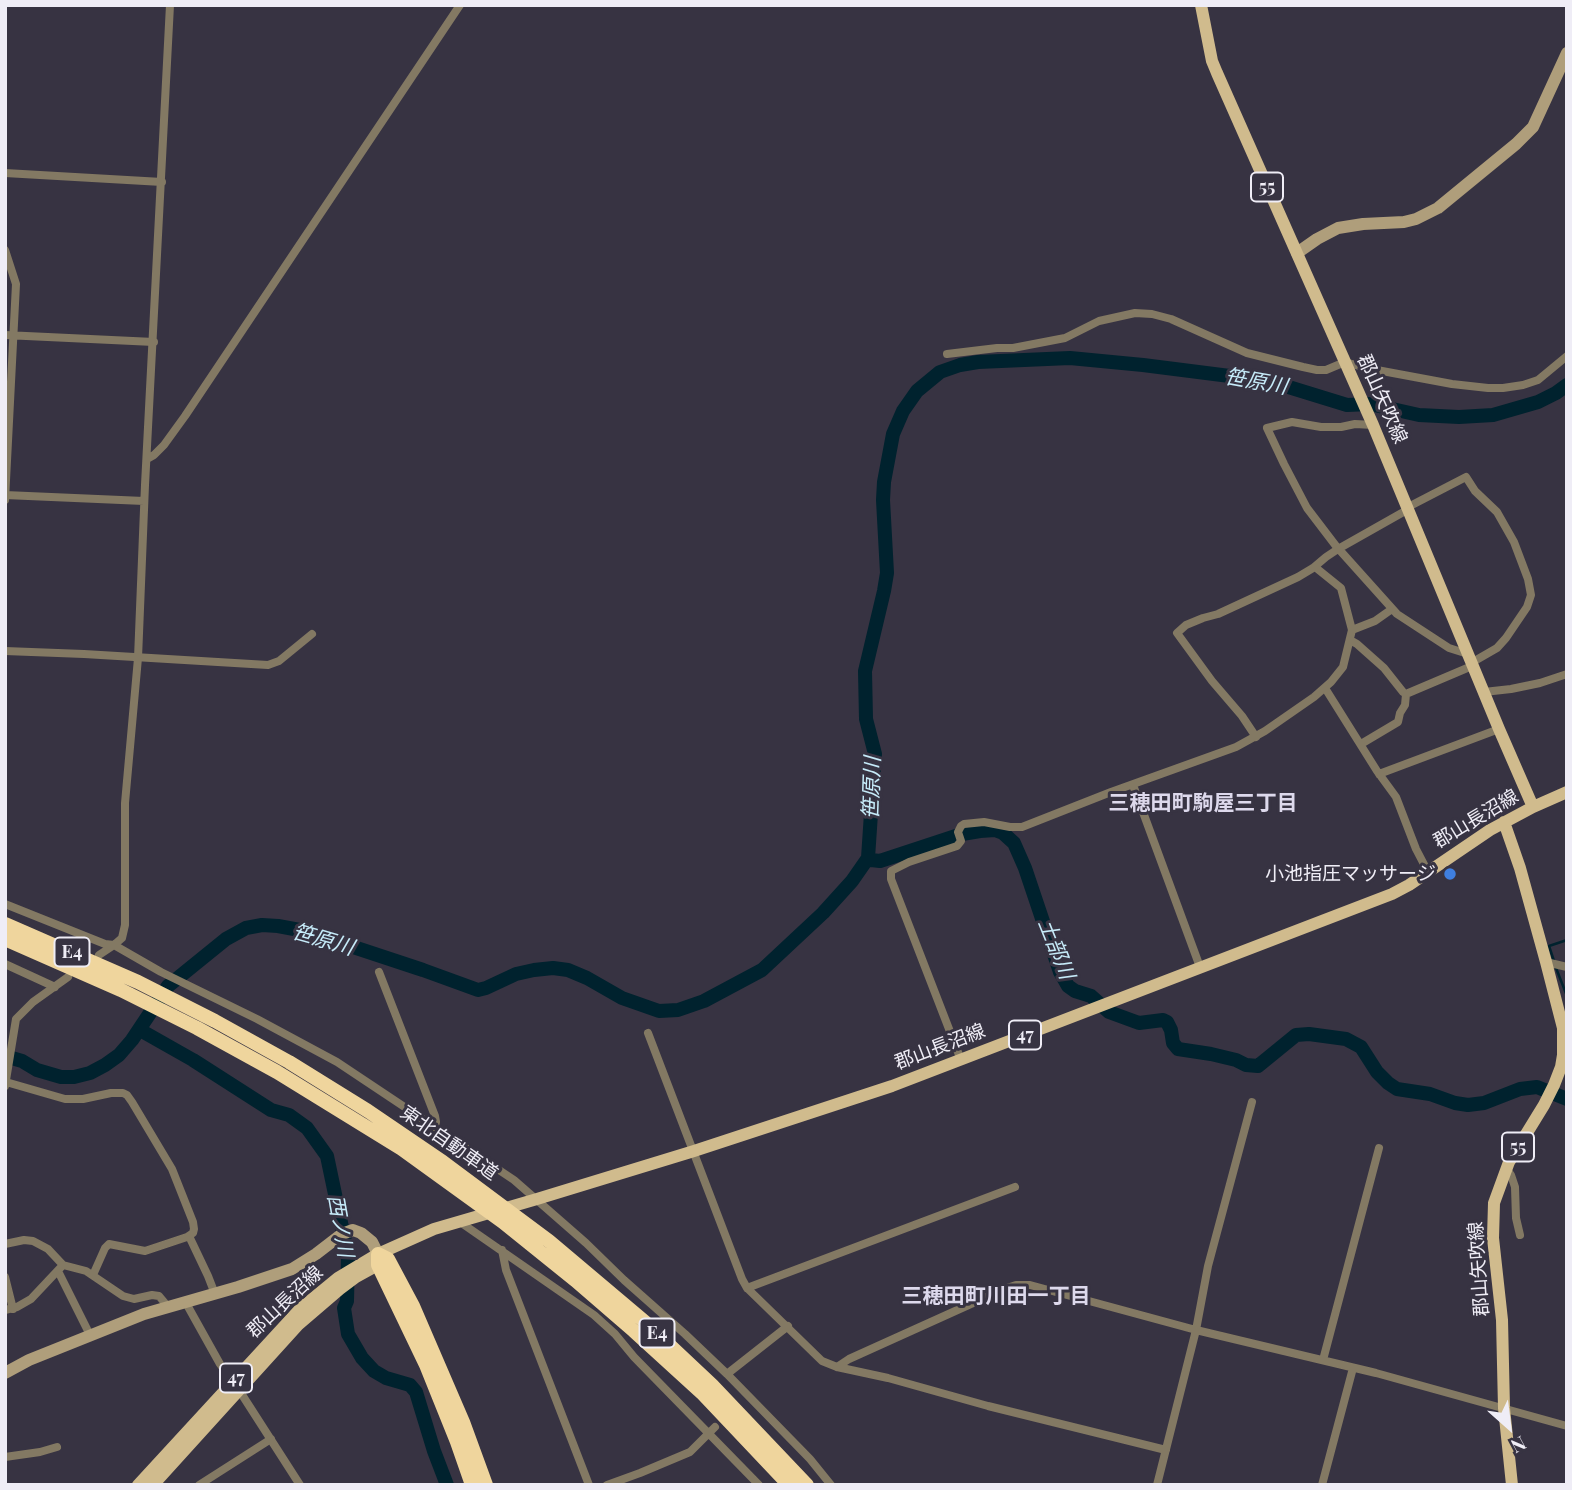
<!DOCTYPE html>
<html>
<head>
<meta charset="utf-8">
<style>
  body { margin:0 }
  #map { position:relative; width:1572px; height:1490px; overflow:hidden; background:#373342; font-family:"Playfair Display",serif }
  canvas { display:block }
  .frame { position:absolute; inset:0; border:7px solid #efedf6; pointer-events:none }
  .north { position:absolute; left:1474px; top:1392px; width:70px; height:70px; -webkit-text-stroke:5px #373342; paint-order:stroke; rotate:152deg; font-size:19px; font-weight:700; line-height:28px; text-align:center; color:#efedf6 }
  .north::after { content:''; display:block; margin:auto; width:24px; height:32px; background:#efedf6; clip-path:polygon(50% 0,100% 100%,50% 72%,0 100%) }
</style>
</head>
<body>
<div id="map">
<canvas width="1572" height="1490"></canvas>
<div class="frame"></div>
<div class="north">N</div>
</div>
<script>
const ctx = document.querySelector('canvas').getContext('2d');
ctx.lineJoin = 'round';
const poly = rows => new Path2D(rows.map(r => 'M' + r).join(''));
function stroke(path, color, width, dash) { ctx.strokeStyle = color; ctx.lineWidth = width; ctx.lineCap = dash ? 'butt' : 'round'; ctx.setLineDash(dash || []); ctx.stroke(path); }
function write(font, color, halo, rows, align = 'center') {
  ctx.font = font + ' "Playfair Display","Noto Sans JP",serif'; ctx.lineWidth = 6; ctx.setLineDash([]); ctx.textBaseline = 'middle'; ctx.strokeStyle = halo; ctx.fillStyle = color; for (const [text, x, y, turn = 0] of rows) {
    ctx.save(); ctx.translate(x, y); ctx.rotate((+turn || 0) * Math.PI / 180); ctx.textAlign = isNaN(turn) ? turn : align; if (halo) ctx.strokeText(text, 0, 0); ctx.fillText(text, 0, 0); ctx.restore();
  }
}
stroke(poly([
  [1554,961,1549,946,1567,940],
  [1556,968,1567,996],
  [1565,1098,1567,1095]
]), '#00222e', 2.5);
stroke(poly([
  [868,858,871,860,880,861,962,834,980,831,995,830,1003,833,1014,843,1025,868,1060,972,1068,986,1075,991,1091,996,1109,1012,1139,1023,1163,1020,1167,1022,1171,1030,1173,1043,1178,1049,1211,1054,1236,1060,1246,1065,1258,1066,1296,1035,1309,1034,1346,1039,1361,1047,1377,1072,1388,1083,1397,1089,1430,1094,1455,1103,1468,1105,1484,1103,1520,1089,1537,1087,1567,1099],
  [140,1030,193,1060,271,1110,289,1115,307,1128,327,1156,348,1256,347,1301,344,1308,348,1334,362,1358,374,1371,386,1378,410,1385,416,1392,434,1451,447,1485],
  [5,1056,22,1061,37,1070,61,1077,74,1077,90,1073,105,1065,119,1055,132,1040,168,986,226,939,246,928,262,925,278,926,305,931,423,970,478,990,486,988,516,974,534,970,553,968,568,970,587,978,622,998,659,1011,678,1010,704,1001,762,970,823,913,852,881,868,858,875,754,866,719,865,671,884,591,887,573,883,500,884,482,893,434,903,411,917,391,940,372,960,365,978,362,1070,358,1143,365,1269,381,1347,405,1370,404,1419,415,1459,417,1493,415,1538,402,1556,393,1567,385]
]), '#00222e', 14);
stroke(poly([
  [5,173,162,182],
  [5,250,16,284,5,500],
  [5,335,154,342],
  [947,354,997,348,1013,348,1065,338,1099,321,1135,313,1152,314,1171,319,1247,353,1303,367,1317,370,1326,370,1345,362,1366,368,1452,384,1488,388,1503,388,1523,385,1538,380,1567,356],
  [1373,425,1355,424,1341,427,1321,427,1292,422,1267,428,1284,464,1307,508,1336,546,1397,614,1449,648,1468,654],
  [147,459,154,455,164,445,185,416,460,5],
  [5,495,144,501],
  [1352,630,1375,621,1392,609],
  [1350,640,1357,644,1384,668,1403,692,1406,694,1472,666],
  [5,651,84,654,268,665,279,661,312,634],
  [1325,688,1377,771,1396,797,1416,849,1428,872],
  [1484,692,1511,689,1540,683,1567,674],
  [1256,737,1242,716,1212,681,1177,633,1186,625,1203,618,1218,614,1298,577,1313,568,1326,557,1338,549,1407,510,1410,506,1466,477,1475,491,1497,512,1514,542,1528,579,1531,595,1527,607,1506,638,1497,648,1471,663],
  [1361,744,1398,722,1400,713,1405,705,1406,694],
  [1379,774,1499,729],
  [1133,785,1200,967],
  [5,904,105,944,114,945,161,972,257,1019,337,1062,514,1180,586,1243,624,1280,685,1334,727,1374,810,1459,831,1485],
  [99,955,114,945,122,938,125,925,125,803,138,658,145,485,170,5],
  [1546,962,1567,967],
  [5,964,55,987],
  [379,972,435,1116,436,1122,435,1127],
  [648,1033,742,1279,747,1288,822,1361,837,1367,888,1378,988,1406,1166,1450],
  [961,1060,891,879,891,871,909,862,957,846,961,841,958,832,961,826,964,824,984,822,1010,827,1022,827,1111,792,1236,747,1265,731,1314,697,1331,682,1343,667,1352,630,1341,588,1315,567],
  [6,1082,65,1099,83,1099,111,1093,123,1093,127,1095,132,1102,172,1169,193,1222,194,1229,193,1233,187,1237,145,1251,109,1244,105,1248,93,1275],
  [5,1086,16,1019,33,1002,68,977],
  [1506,1168,1511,1175,1515,1187,1516,1218,1520,1235],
  [460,1222,594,1315,615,1334,634,1357,759,1485],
  [189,1236,208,1276,215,1294],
  [5,1244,24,1240,33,1241,48,1249,63,1265,86,1271,123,1296,134,1299,152,1295,159,1296,169,1308],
  [502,1250,506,1270,589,1485],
  [58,1271,90,1335],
  [5,1277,13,1309],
  [747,1288,1015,1187],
  [186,1303,220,1364,239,1390,300,1485],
  [5,1310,17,1307,31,1299,63,1265],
  [1323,1360,1379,1148],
  [837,1367,849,1359,1004,1289,1016,1285,1030,1285,1196,1330,1376,1373,1567,1426],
  [727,1374,788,1326],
  [5,1457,40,1452,57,1447],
  [199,1485,271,1439],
  [607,1485,640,1473,690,1452,715,1427],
  [1157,1485,1196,1330,1208,1266,1252,1102],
  [1322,1485,1353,1368]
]), '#837963', 8);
stroke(poly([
  [1297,253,1317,239,1338,228,1363,224,1404,222,1416,219,1438,208,1516,144,1533,127,1567,53],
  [5,1373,29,1360,144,1314,238,1287,292,1269,316,1254,342,1234,353,1230,361,1233,372,1242,378,1254]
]), '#af9e7b', 12);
stroke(poly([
  [1201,5,1212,61,1217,73,1373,425,1499,729,1533,807],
  [1504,822,1520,868,1546,962,1563,1028,1563,1055,1561,1067,1554,1085,1544,1105,1509,1162,1494,1203,1493,1238,1502,1320,1504,1408,1512,1485],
  [138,1485,299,1310,338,1278,378,1254,434,1229,537,1199,694,1151,892,1086,1392,894,1409,885,1490,830,1533,807,1567,792],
  [153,1485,298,1325,340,1289,356,1277,385,1261]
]), '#d0bb8d', 12);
stroke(poly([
  [5,924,138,982,215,1021,289,1062,368,1111,443,1162,549,1241,645,1322,712,1385,807,1485],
  [5,939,121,990,197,1028,277,1072,402,1149,503,1222,575,1280,634,1331,702,1393,789,1485],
  [472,1485,457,1442,426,1365,378,1265,378,1254,388,1259,413,1306,463,1422,486,1485]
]), '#efd59d', 14);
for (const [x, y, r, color] of [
  [1450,874,7,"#3f7fe0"]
]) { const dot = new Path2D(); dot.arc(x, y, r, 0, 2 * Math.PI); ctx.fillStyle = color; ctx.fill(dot); stroke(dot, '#373342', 2.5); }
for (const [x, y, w] of [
  [1267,187,32],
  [72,952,35],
  [1025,1035,32],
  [1518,1147,32],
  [657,1333,35],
  [236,1378,32]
]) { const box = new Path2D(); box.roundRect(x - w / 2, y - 14.5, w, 29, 5); ctx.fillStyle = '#373342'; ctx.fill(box); stroke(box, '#efedf6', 2); }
write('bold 18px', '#efedf6', null, [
  ["55",1267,187],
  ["E4",72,952],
  ["47",1025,1035],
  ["55",1518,1147],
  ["E4",657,1333],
  ["47",236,1378]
]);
write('19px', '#efedf6', '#373342', [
  ["郡山矢吹線",1382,399,66],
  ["郡山長沼線",1476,819,-31],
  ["郡山長沼線",940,1047,-21],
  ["東北自動車道",449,1143,35],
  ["郡山矢吹線",1479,1269,-94],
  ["郡山長沼線",285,1302,-43]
]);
write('19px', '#efedf6', '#373342', [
  ["小池指圧マッサージ",1436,874]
], 'right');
write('italic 21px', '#c6ebf9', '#373342', [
  ["笹原川",1256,382,10],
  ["笹原川",872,788,-88],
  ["笹原川",323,940,16],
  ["土部川",1056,949,68],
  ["西ノ川",340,1226,80]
]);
write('bold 21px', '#ddd9ec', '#373342', [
  ["三穂田町駒屋三丁目",1203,803],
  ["三穂田町川田一丁目",996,1296]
]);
</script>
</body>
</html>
